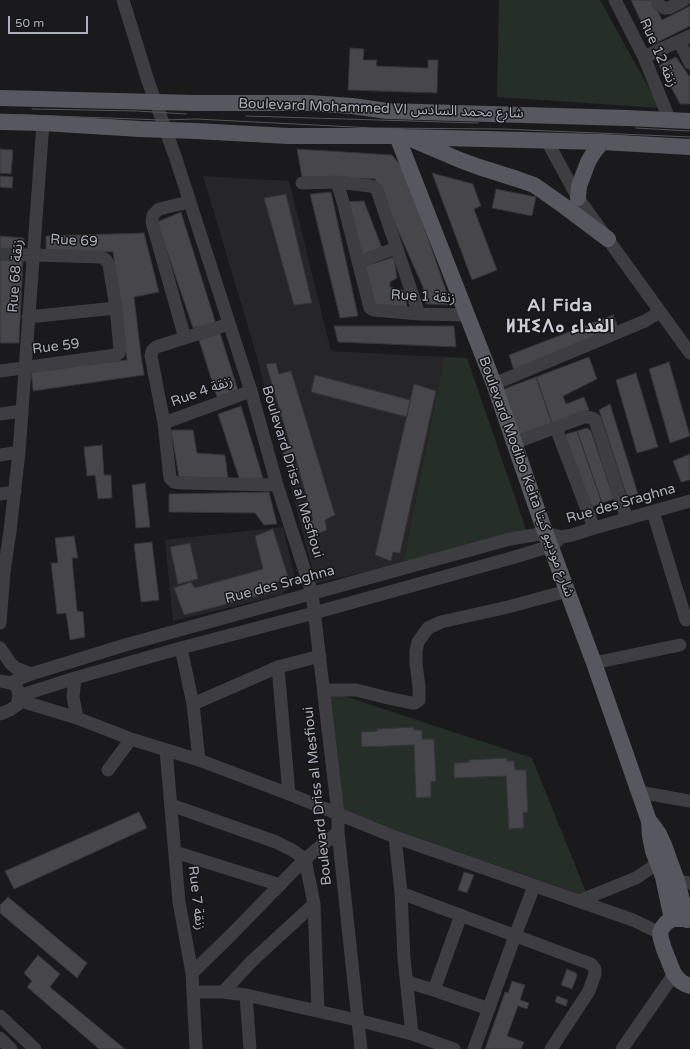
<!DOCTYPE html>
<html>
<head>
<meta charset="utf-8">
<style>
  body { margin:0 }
  #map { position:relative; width:690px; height:1049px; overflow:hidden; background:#1a1a1c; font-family:"Varela Round",sans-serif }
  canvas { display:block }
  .scale { position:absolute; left:8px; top:16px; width:80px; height:18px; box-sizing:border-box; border:2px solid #adb0ba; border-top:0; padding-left:5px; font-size:12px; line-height:14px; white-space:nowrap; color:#adb0ba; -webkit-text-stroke:3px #151517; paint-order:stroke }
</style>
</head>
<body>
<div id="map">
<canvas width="690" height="1049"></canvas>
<div class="scale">50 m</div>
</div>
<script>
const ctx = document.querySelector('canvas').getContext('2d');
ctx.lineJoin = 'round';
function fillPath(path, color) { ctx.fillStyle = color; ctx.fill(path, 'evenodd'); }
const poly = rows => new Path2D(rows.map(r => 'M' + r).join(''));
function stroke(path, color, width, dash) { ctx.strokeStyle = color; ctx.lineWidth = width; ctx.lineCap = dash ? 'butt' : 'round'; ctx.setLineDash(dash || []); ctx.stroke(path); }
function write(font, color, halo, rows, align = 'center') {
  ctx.font = font + ' "Varela Round","Noto Sans Arabic","Noto Sans Tifinagh",sans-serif'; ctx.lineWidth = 3; ctx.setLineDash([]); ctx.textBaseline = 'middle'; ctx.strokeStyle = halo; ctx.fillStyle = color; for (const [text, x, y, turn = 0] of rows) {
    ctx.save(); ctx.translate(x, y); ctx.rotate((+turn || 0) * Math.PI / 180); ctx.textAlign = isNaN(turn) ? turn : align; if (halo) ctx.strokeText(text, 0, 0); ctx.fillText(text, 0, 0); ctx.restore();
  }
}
fillPath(poly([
  [203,176,289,181,331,351,444,357,403,564,316,583,254,347],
  [283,527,296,582,281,595,173,621,165,540]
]), '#262629');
fillPath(poly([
  [499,0,600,0,660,108,497,97],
  [444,357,467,358,527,532,403,564],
  [329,691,532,758,588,897,343,812]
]), '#262e28');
const building = poly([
  [631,0,652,0,662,20,690,6,690,26,652,45,631,0],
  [350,48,364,49,363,60,377,60,376,66,428,68,428,60,438,60,437,93,348,90,350,48],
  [676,57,690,77,690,104,680,104,659,65,676,57],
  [0,149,13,150,11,174,0,173,0,149],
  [297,149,392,155,405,171,451,305,426,304,423,287,375,179,302,177,297,149],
  [432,173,473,184,481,206,474,209,497,270,472,280,432,173],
  [0,176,13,177,12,188,0,187,0,176],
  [496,189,536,197,532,216,492,208,496,189],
  [331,192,358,316,340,318,310,194,331,192],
  [286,194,312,303,294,305,264,198,286,194],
  [364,201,382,248,361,256,345,202,364,201],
  [181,212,216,324,193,328,157,222,181,212],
  [144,233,159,292,134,297,141,355,144,375,33,391,31,370,127,360,113,252,46,250,46,236,144,233],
  [0,236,24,238,19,343,0,343,0,236],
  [394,257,397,278,390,282,390,287,406,291,407,309,371,309,362,267,394,257],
  [613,315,619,329,514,371,509,355,613,315],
  [334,326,454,326,456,347,338,342,334,326],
  [220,333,238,390,217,397,199,340,220,333],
  [589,357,597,379,563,396,566,404,584,397,589,410,552,423,536,377,589,357],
  [669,362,690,436,670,443,649,369,669,362],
  [276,363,279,374,291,371,335,515,325,520,327,530,310,537,306,523,313,520,295,456,286,459,283,453,291,448,266,364,276,363],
  [636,373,658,447,637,453,616,380,636,373],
  [315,375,410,400,407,417,311,392,315,375],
  [536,377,552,423,517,436,501,390,536,377],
  [414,384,436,391,400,553,393,552,391,561,375,555,414,384],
  [610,404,638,494,627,497,599,410,610,404],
  [241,406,263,478,240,481,218,414,241,406],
  [587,428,591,431,614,499,602,503,577,431,587,428],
  [171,430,193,430,197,453,225,455,228,478,179,477,171,430],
  [577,431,602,503,589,508,565,439,566,434,577,431],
  [102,445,104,475,111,475,112,498,98,499,95,475,87,476,84,447,102,445],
  [690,454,690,480,681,482,673,461,690,454],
  [145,483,150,527,136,528,132,485,145,483],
  [269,492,277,524,264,525,255,513,169,512,169,494,269,492],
  [273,529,289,580,275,582,278,591,184,615,174,588,191,582,195,588,263,569,255,536,273,529],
  [74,536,78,558,72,558,77,611,83,612,85,637,70,640,66,613,57,614,51,563,58,563,55,538,74,536],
  [152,542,159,600,141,602,134,544,152,542],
  [190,543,198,579,178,584,170,547,190,543],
  [414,727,414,730,422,730,422,739,434,739,436,781,431,782,431,797,416,798,414,745,362,747,361,732,377,731,377,729,414,727],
  [507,758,507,761,514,761,515,770,526,770,528,812,523,813,524,828,509,829,506,776,454,778,454,763,469,762,469,760,507,758],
  [139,812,147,828,14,889,5,871,139,812],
  [464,872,474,875,467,893,458,890,464,872],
  [8,897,87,963,77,978,0,913,0,905,8,897],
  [38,955,60,974,50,987,125,1049,99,1049,27,987,32,981,24,973,38,955],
  [567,969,576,973,577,976,572,989,561,985,567,969],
  [512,981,525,985,520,1000,529,1003,527,1009,518,1006,507,1036,524,1042,521,1049,485,1049,505,992,508,993,512,981],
  [557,996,568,1000,566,1006,555,1002,557,996]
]);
fillPath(building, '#47474b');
stroke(building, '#343437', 1);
stroke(poly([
  [0,254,23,255]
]), '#37383c', 13, [13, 6]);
stroke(poly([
  [123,0,148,81,176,159,251,391,277,485,312,593,338,814,338,832,361,1049],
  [615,0,644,57,670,121],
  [657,0,659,5,664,8,669,8,684,0],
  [679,41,690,63],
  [644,57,690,36],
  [547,141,578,198,690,353],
  [302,183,337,182],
  [358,262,396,248],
  [419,314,377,190,374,187,370,186,337,182,343,202,370,308,374,310,419,314,467,315],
  [28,317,116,308],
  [229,324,156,347,152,351,151,356,164,423,170,478,174,482,180,483,277,485],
  [185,338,152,222,153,215,159,209,189,202],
  [0,371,116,355,119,353,120,349,116,308,109,265,106,260,101,257,33,255,23,255],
  [494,384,645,321,660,312],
  [0,414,22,411],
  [164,423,251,391],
  [556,428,594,528],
  [514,443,584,417,588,417,592,418,595,420,627,519],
  [0,455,19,452],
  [0,494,15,492],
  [653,512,686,620],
  [0,623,4,572,10,531,19,452,43,123],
  [0,648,11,664,16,668,31,674],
  [181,648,193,704,199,760],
  [594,663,680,645],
  [278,667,289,794],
  [75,678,73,697,77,718],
  [0,681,11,683,16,686,18,690,19,696,17,705,10,710,0,714],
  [11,683,16,680,31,674,125,645,510,539,546,533,561,537,572,535,594,528,690,501],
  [324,690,356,690,388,698,412,703,415,703,419,700,419,687,416,663,416,651,418,642,428,628,441,622,508,607,567,591],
  [19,696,75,678,181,648,314,613,515,557,551,546,558,540],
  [18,700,77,718,131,739,199,760,289,794,395,837,633,920,660,933],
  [193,704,278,667,320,656],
  [166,750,179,902,192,973,196,1049],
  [108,770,131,739],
  [639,792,690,801],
  [171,805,276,842,292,850,305,859,314,904,318,1011],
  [395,837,401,893,404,958,412,1034],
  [175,852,280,885],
  [677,881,690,883],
  [401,893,591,964,595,969,595,974,589,991,551,1049],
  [579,901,636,878,658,863],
  [192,973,231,935,305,859,338,832],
  [407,982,434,990,461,915],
  [434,990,489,1009],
  [193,992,223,992,246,995,357,1020,412,1034,454,1049],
  [223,992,252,961,314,904],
  [246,995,250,1049],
  [0,1016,35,1049],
  [0,1038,11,1049],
  [474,1049,515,936,534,886],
  [622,1049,674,974]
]), '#3d3d42', 13);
stroke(poly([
  [0,98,195,103,309,103,352,106,387,111,627,118,690,121],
  [0,122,43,123,140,129,196,131,288,136,397,136,404,137,602,142,690,147],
  [397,136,494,384,539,515,594,663,649,821,650,836,653,851,663,877,672,919],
  [413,140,460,160,479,167,517,179,534,185,564,206,608,239],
  [578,198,579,186,588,162,594,152,602,142],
  [651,823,659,834,664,845,677,881,687,920],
  [683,919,672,919,666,923,662,928,660,933,661,939,664,949,674,974,680,981,687,985,690,986]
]), '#57585f', 16);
stroke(poly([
  [32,109,137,111,186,114],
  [0,114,162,120,196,119,373,128,503,129,690,137],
  [246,116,478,123],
  [636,128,690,131]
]), '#54555b', 1);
write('14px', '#adb0ba', '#151517', [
  ["Rue 12 زنقة",658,53,66],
  ["Boulevard Mohammed VI شارع محمد السادس",381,109,2],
  ["Rue 69",74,241,3],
  ["Rue 68 زنقة",16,276,-86],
  ["Rue 1 زنقة",423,297,3],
  ["Rue 59",56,347,-7],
  ["Rue 4 زنقة",202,392,-20],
  ["Boulevard Driss al Mesfioui",292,472,73],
  ["Boulevard Modibo Keita شارع موديبو كيتا",526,477,70],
  ["Rue des Sraghna",621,504,-16],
  ["Rue des Sraghna",280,585,-15],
  ["Boulevard Driss al Mesfioui",318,796,-96],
  ["Rue 7 زنقة",196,898,83]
]);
ctx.letterSpacing = '1px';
write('bold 18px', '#cecfd6', '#151517', [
  ["Al Fida",560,306],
  ["ⵍⴼⵉⴷⴰ الفداء",560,327]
]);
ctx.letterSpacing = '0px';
</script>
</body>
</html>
